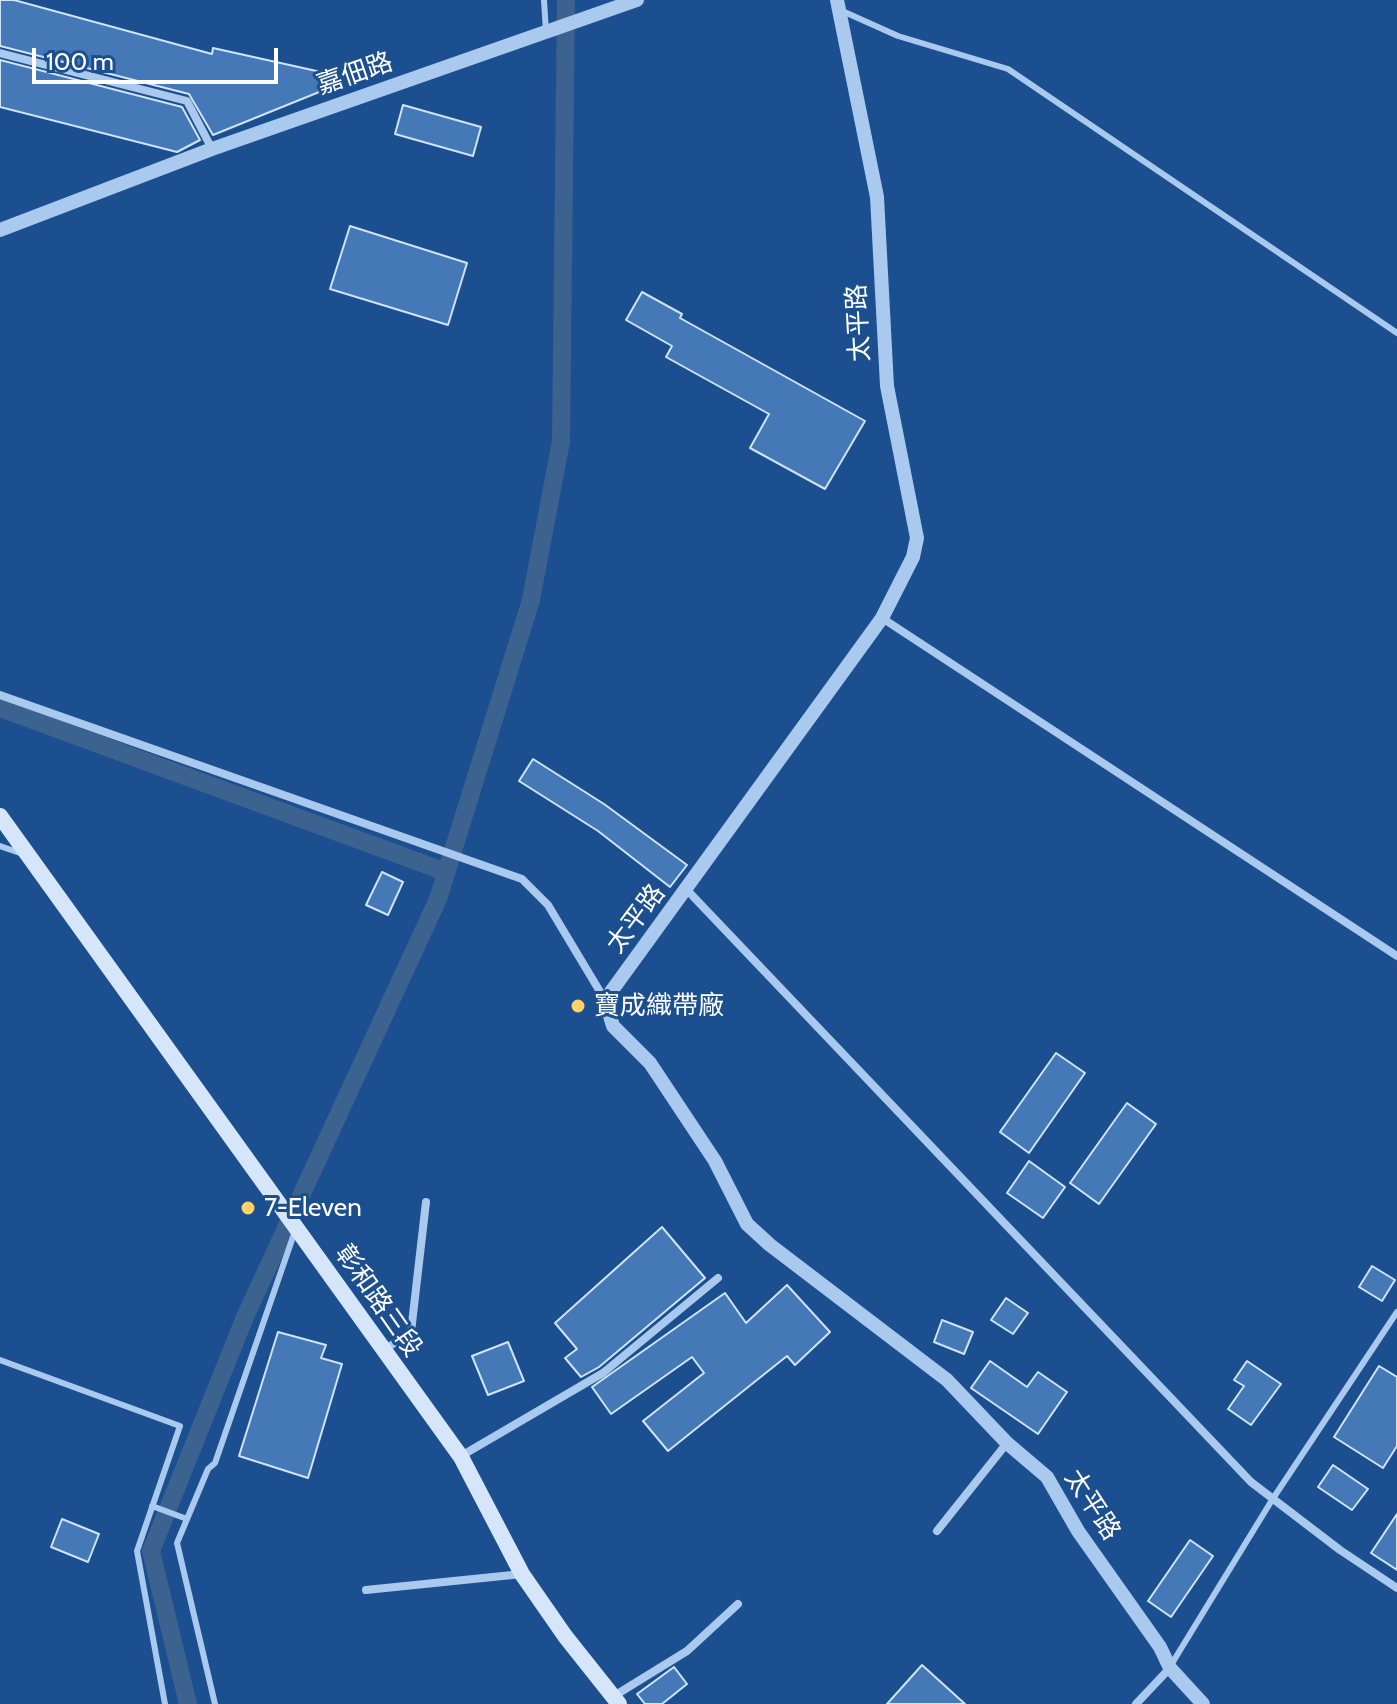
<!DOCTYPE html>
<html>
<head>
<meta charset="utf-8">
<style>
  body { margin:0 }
  #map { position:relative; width:1397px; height:1704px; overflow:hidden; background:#1b4f8f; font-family:Cabin,sans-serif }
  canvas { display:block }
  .scale { position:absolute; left:32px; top:48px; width:246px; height:36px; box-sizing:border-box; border:4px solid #fff; border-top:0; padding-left:10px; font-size:24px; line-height:28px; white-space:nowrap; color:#fff; -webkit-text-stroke:6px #1b4f8f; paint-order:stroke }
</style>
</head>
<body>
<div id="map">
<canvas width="1397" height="1704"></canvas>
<div class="scale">100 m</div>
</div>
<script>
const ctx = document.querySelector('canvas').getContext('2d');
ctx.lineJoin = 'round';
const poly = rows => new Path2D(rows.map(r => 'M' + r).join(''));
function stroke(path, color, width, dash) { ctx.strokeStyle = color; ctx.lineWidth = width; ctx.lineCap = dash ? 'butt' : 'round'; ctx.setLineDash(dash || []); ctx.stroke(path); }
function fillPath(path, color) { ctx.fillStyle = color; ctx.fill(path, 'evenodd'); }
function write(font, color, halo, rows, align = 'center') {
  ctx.font = font + ' Cabin,"Noto Sans TC",sans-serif'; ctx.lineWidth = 6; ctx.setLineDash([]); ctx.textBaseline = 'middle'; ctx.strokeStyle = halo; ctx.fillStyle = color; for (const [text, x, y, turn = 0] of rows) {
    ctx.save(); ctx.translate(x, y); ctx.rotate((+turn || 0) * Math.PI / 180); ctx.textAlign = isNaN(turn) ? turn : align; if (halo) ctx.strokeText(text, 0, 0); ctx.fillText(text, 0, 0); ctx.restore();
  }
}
stroke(poly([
  [0,708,446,872],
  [188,1704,151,1551,245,1317,438,899,531,600,561,441,566,0]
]), '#3c6290', 18);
const building = poly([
  [0,0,14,0,212,54,213,48,330,74,329,88,213,135,189,94,0,46,0,0],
  [0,60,182,107,200,140,177,152,0,107,0,60],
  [403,105,481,127,473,156,395,134,403,105],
  [350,226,467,263,448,325,330,289,350,226],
  [642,292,682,314,680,318,865,421,825,489,750,448,769,414,666,357,672,346,626,320,642,292],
  [533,759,604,804,687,865,670,887,598,831,519,781,533,759],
  [382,872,403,882,388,915,366,905,382,872],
  [1056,1053,1085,1073,1029,1153,1000,1132,1056,1053],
  [1127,1103,1156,1124,1099,1204,1070,1183,1127,1103],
  [1029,1161,1065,1187,1043,1218,1007,1193,1029,1161],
  [662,1227,705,1278,599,1367,581,1377,565,1358,577,1349,555,1323,662,1227],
  [1372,1266,1395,1280,1382,1301,1359,1287,1372,1266],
  [787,1285,830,1332,795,1365,787,1356,668,1451,643,1421,704,1373,692,1357,611,1414,592,1387,725,1293,746,1323,787,1285],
  [1006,1298,1028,1313,1013,1334,991,1320,1006,1298],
  [942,1320,973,1332,964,1354,934,1342,942,1320],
  [278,1332,326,1345,321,1358,342,1364,308,1478,239,1456,278,1332],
  [508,1342,524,1381,488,1395,472,1356,508,1342],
  [990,1361,1027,1387,1038,1372,1067,1392,1038,1434,971,1388,990,1361],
  [1247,1361,1281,1384,1251,1425,1228,1409,1244,1386,1234,1380,1247,1361],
  [1379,1366,1397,1377,1397,1446,1383,1468,1334,1437,1379,1366],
  [1333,1465,1368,1489,1352,1510,1318,1487,1333,1465],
  [1397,1514,1397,1570,1371,1553,1397,1514],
  [62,1519,99,1534,88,1562,51,1547,62,1519],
  [1190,1540,1213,1556,1171,1617,1148,1601,1190,1540],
  [922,1665,965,1704,887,1704,922,1665],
  [674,1667,687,1684,662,1704,645,1704,637,1694,674,1667]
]);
fillPath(building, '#4478b7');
stroke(building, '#cfe3fa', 2);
stroke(poly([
  [544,0,546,32],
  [840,10,898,36,1008,69,1397,333],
  [0,846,23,854],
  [0,1360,180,1426,137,1551,165,1704],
  [152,1506,187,1519],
  [1171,1665,1272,1500,1397,1312],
  [215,1704,177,1543,208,1469,215,1463,295,1231]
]), '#a9c9ee', 6);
stroke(poly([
  [0,53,187,101,212,149],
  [882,618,1397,956],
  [0,695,522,879,548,905,605,1000],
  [687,890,1251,1482,1340,1550,1397,1588],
  [384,1350,411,1332,426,1202],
  [461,1456,603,1373,718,1278],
  [937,1531,1007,1443],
  [366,1590,522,1574],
  [614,1696,687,1651,738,1604],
  [1136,1704,1170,1668]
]), '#a9c9ee', 8);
stroke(poly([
  [837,0,877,197,887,386,917,538,913,557,882,618,605,1000,613,1026,650,1063,715,1161,747,1224,770,1245,947,1380,1007,1443,1047,1477,1078,1531,1160,1647,1170,1668,1203,1704],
  [0,230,212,149,637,0]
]), '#a9c9ee', 14);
stroke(poly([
  [0,816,461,1457,522,1574,565,1636,619,1704]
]), '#d6e6fa', 16);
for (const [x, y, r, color] of [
  [578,1006,8,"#ffd166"],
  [248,1208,8,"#ffd166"]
]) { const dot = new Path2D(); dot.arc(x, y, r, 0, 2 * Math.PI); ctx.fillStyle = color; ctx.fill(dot); stroke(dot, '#1b4f8f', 3); }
write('26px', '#fff', '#1b4f8f', [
  ["嘉佃路",355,74,-19],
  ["太平路",859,323,-93],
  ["太平路",636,919,-53],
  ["彰和路三段",378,1301,55],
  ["太平路",1092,1505,57]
]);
write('26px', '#fff', '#1b4f8f', [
  ["寶成織帶廠",594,1006],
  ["7-Eleven",264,1208]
], 'left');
</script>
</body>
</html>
